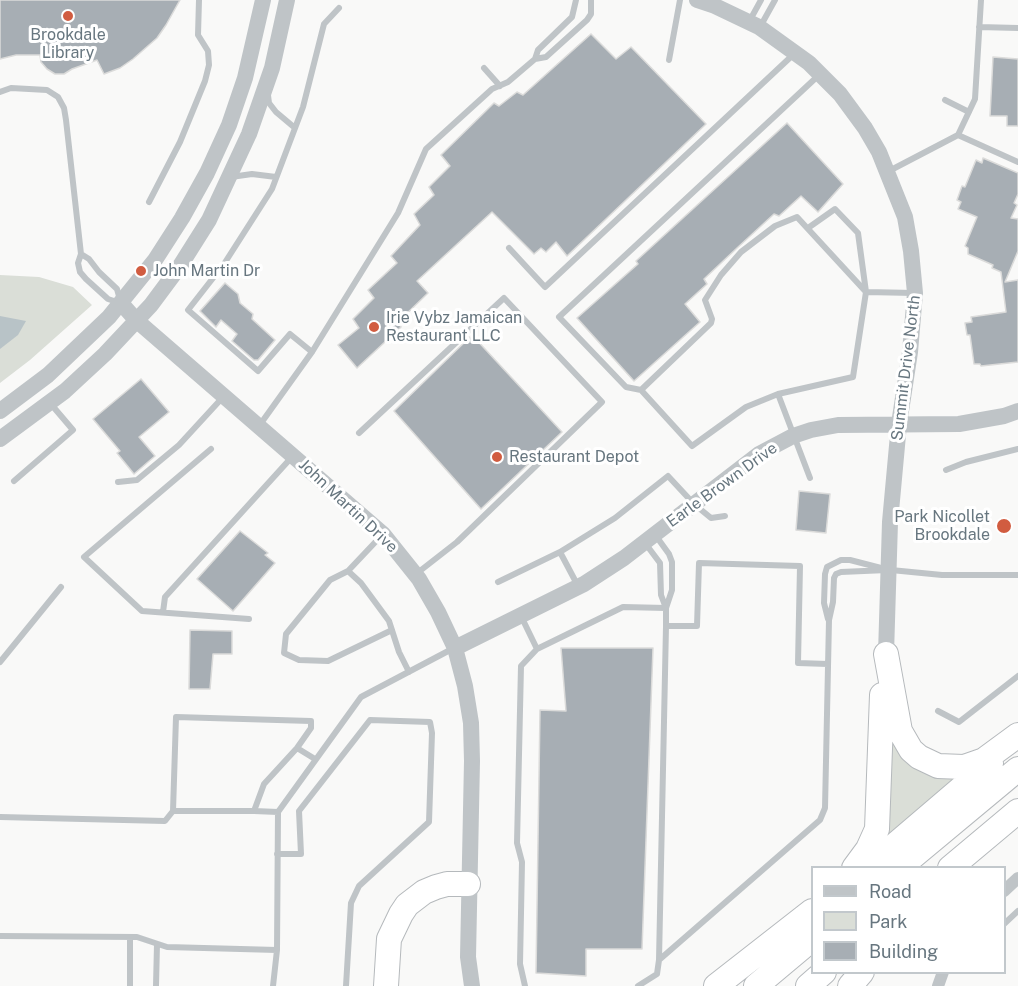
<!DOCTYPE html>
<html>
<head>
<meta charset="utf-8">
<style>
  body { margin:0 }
  #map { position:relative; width:1018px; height:986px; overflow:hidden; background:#f9f9f8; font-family:"Public Sans",sans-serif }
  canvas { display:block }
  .legend { position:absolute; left:811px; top:866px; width:195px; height:108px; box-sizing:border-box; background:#fff; border:2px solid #c2c8cc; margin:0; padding:8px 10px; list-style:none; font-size:18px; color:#67767f }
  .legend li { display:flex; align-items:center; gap:12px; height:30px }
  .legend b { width:30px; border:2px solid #c2c8cc }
</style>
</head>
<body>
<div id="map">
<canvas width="1018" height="986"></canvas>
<ul class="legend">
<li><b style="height:8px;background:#bfc4c7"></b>Road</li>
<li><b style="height:16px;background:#daded7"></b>Park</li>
<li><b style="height:16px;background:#a7aeb4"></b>Building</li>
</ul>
</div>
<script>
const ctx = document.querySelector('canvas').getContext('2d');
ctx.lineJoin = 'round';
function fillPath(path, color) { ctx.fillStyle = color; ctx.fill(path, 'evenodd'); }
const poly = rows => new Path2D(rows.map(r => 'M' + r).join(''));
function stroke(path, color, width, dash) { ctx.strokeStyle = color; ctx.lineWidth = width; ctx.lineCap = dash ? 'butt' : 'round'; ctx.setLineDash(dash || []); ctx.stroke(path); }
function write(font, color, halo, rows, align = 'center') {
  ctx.font = font + ' "Public Sans",sans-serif'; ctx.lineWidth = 6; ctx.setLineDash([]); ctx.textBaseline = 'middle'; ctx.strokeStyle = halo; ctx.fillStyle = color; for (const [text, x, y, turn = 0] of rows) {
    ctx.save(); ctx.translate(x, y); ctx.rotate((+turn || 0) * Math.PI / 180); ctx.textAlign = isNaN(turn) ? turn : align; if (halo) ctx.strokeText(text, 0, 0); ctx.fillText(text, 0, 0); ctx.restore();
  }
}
fillPath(poly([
  [0,275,39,277,73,287,92,305,30,360,0,383],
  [885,733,963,775,875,852]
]), '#daded7');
fillPath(poly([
  [0,316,26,321,18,335,0,349]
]), '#b8c3c7');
const building = poly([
  [0,0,180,0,166,25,157,38,133,59,120,68,104,74,97,60,72,69,64,74,55,74,47,69,41,62,40,55,16,55,0,59,0,0],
  [591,34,616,59,631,47,706,124,567,256,556,242,546,252,541,248,534,254,492,212,417,281,428,293,398,322,401,327,357,368,338,345,359,328,353,319,374,298,368,290,397,263,391,256,420,225,414,214,434,195,429,187,450,166,441,155,494,103,499,106,517,92,523,95,591,34],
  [993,57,1018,59,1018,126,1007,126,1007,116,990,116,993,57],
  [787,123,843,184,818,212,801,196,779,216,774,214,737,248,704,279,707,284,685,304,700,322,634,381,577,318,638,264,636,261,787,123],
  [983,158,1018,173,1018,194,1014,203,1017,205,1011,218,1018,219,1018,251,1005,282,1018,280,1018,362,981,366,980,364,974,364,970,335,967,335,965,323,972,322,971,317,1006,312,1001,272,992,268,993,265,968,254,968,248,965,246,977,217,958,209,961,202,957,200,962,186,965,187,976,160,982,163,983,158],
  [225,283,238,294,240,303,253,314,252,319,275,340,258,360,254,360,232,341,237,334,221,320,216,327,200,311,225,283],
  [472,335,562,432,481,509,394,411,472,335],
  [141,379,169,412,139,437,155,456,134,474,117,453,120,451,93,419,141,379],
  [799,491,830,494,826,533,796,530,799,491],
  [240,531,268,553,265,555,275,563,233,611,197,579,240,531],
  [190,630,232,631,232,654,213,654,210,689,189,689,190,630],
  [561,648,653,648,642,949,586,949,586,976,536,973,540,710,566,711,561,648]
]);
fillPath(building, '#a7aeb4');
stroke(building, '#dbdbda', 1.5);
const motorway = poly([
  [886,654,900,731,911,750,919,757,938,766,964,767,984,760,1018,735],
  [854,868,868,849,877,829,882,695],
  [868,868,991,763],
  [899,868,1018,769],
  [950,868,1018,811],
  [386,986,389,939,401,914,407,905,424,892,436,887,447,884,468,884],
  [716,986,812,911],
  [756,986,812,939],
  [808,986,824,972],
  [850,986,862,972]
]);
stroke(motorway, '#b5b9bc', 26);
stroke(poly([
  [750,20,761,0],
  [760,27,775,0],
  [979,27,1018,28],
  [535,59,538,50,572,17,576,0],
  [669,60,680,0],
  [484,68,500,86],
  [0,92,11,88,47,90,58,97,64,108,66,120,81,254,78,263,80,272,86,279,108,299,117,302],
  [268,95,269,103,276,112,295,128],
  [945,100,969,112],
  [958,135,975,99,981,0],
  [889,171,958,135,1018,162],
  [231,177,252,174,276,177],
  [149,202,180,142,205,81,209,65,208,51,198,35,199,0],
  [808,228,835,209,858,233,866,292,914,293],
  [509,248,545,287,795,53],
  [81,254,89,259,99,272,117,289,120,300],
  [312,352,290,334,258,371,188,310,224,264,272,189,303,107,324,24,339,8],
  [641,390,711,323,712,319,705,300,721,275,741,252,775,226,797,217,866,292,853,377,778,394],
  [259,426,312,352,398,213,426,149,492,89,508,82,535,59,546,57,587,20,591,14,591,0],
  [359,433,504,298,602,402,457,542,416,574],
  [211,449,84,557,142,611,249,619],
  [946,470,966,462,1018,449],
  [810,478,778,394,746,407,692,446,641,390,626,387,559,317,819,75],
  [14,481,73,430,50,403],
  [118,482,137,480,179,445,224,396],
  [382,535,348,571,330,580,286,634,284,653,299,660,328,661,392,630],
  [656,536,669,554,672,562,672,590,666,608,666,626,697,626,699,563,800,566,798,663,828,664],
  [645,543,660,563,661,595,666,608],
  [560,552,615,518,668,476,694,504,711,518,725,516],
  [891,570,942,575,1018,575],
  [348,571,361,583,389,621,399,652,409,672],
  [498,582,560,552,578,586],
  [163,612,165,597,291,458],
  [521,616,537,649,521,666,517,843,522,862,520,964,525,986],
  [828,619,824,603,825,574,827,567,841,560,850,560,881,568],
  [537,649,623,607,666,608],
  [0,662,61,587],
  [938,711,959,722,1018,676],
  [297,748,315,759],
  [254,811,264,784,297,748,311,728,311,721,176,717,173,811,254,811,278,812],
  [0,817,165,821,173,811],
  [277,854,301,854,299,811,370,720,430,722,432,733,429,822,359,886,351,903,346,986],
  [1004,924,1018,911],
  [0,936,137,937,167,947,277,950,278,812,361,697,452,649],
  [659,960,666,626],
  [130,986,130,937],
  [156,986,157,944],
  [273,986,277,950],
  [638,986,657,974,659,960,820,820,825,808,829,620,833,602,834,578,836,574,841,572,887,570]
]), '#bfc4c7', 6);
stroke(poly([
  [1004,891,1018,878],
  [938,986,943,972]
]), '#bfc4c7', 12);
stroke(poly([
  [697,0,715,6,759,27,809,63,840,94,865,128,879,152,905,217,911,251,915,293,910,352,899,424,890,522,886,654],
  [121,303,136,320,383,534,419,579,438,612,455,648,465,686,471,723,472,761,468,957,472,986],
  [0,411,48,375,109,317,155,260,182,218,207,173,229,125,245,78,263,0],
  [0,439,65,391,105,354,151,305,180,266,209,220,249,134,272,68,287,0],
  [455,648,584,584,624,558,759,454,793,436,811,430,838,425,959,424,1004,416,1018,411]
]), '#bfc4c7', 16);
stroke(motorway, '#fff', 24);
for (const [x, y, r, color] of [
  [68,16,6,"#d15c40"],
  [141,271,6,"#d15c40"],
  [374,327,6,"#d15c40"],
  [497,457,6,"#d15c40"],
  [1004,526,8,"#d15c40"]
]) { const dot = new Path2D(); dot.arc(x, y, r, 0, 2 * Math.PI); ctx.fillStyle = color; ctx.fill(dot); stroke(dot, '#fff', 2); }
write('16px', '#67767f', '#fff', [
  ["Brookdale",68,35,"center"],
  ["Library",68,53,"center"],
  ["John Martin Dr",153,271],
  ["Irie Vybz Jamaican",386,318],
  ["Restaurant LLC",386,336],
  ["Restaurant Depot",509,457],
  ["Park Nicollet",990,517,"right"],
  ["Brookdale",990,535,"right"]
], 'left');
write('16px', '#67767f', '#fff', [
  ["Summit Drive North",906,368,-83],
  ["Earle Brown Drive",722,485,-36],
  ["John Martin Drive",348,506,43]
]);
</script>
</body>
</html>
